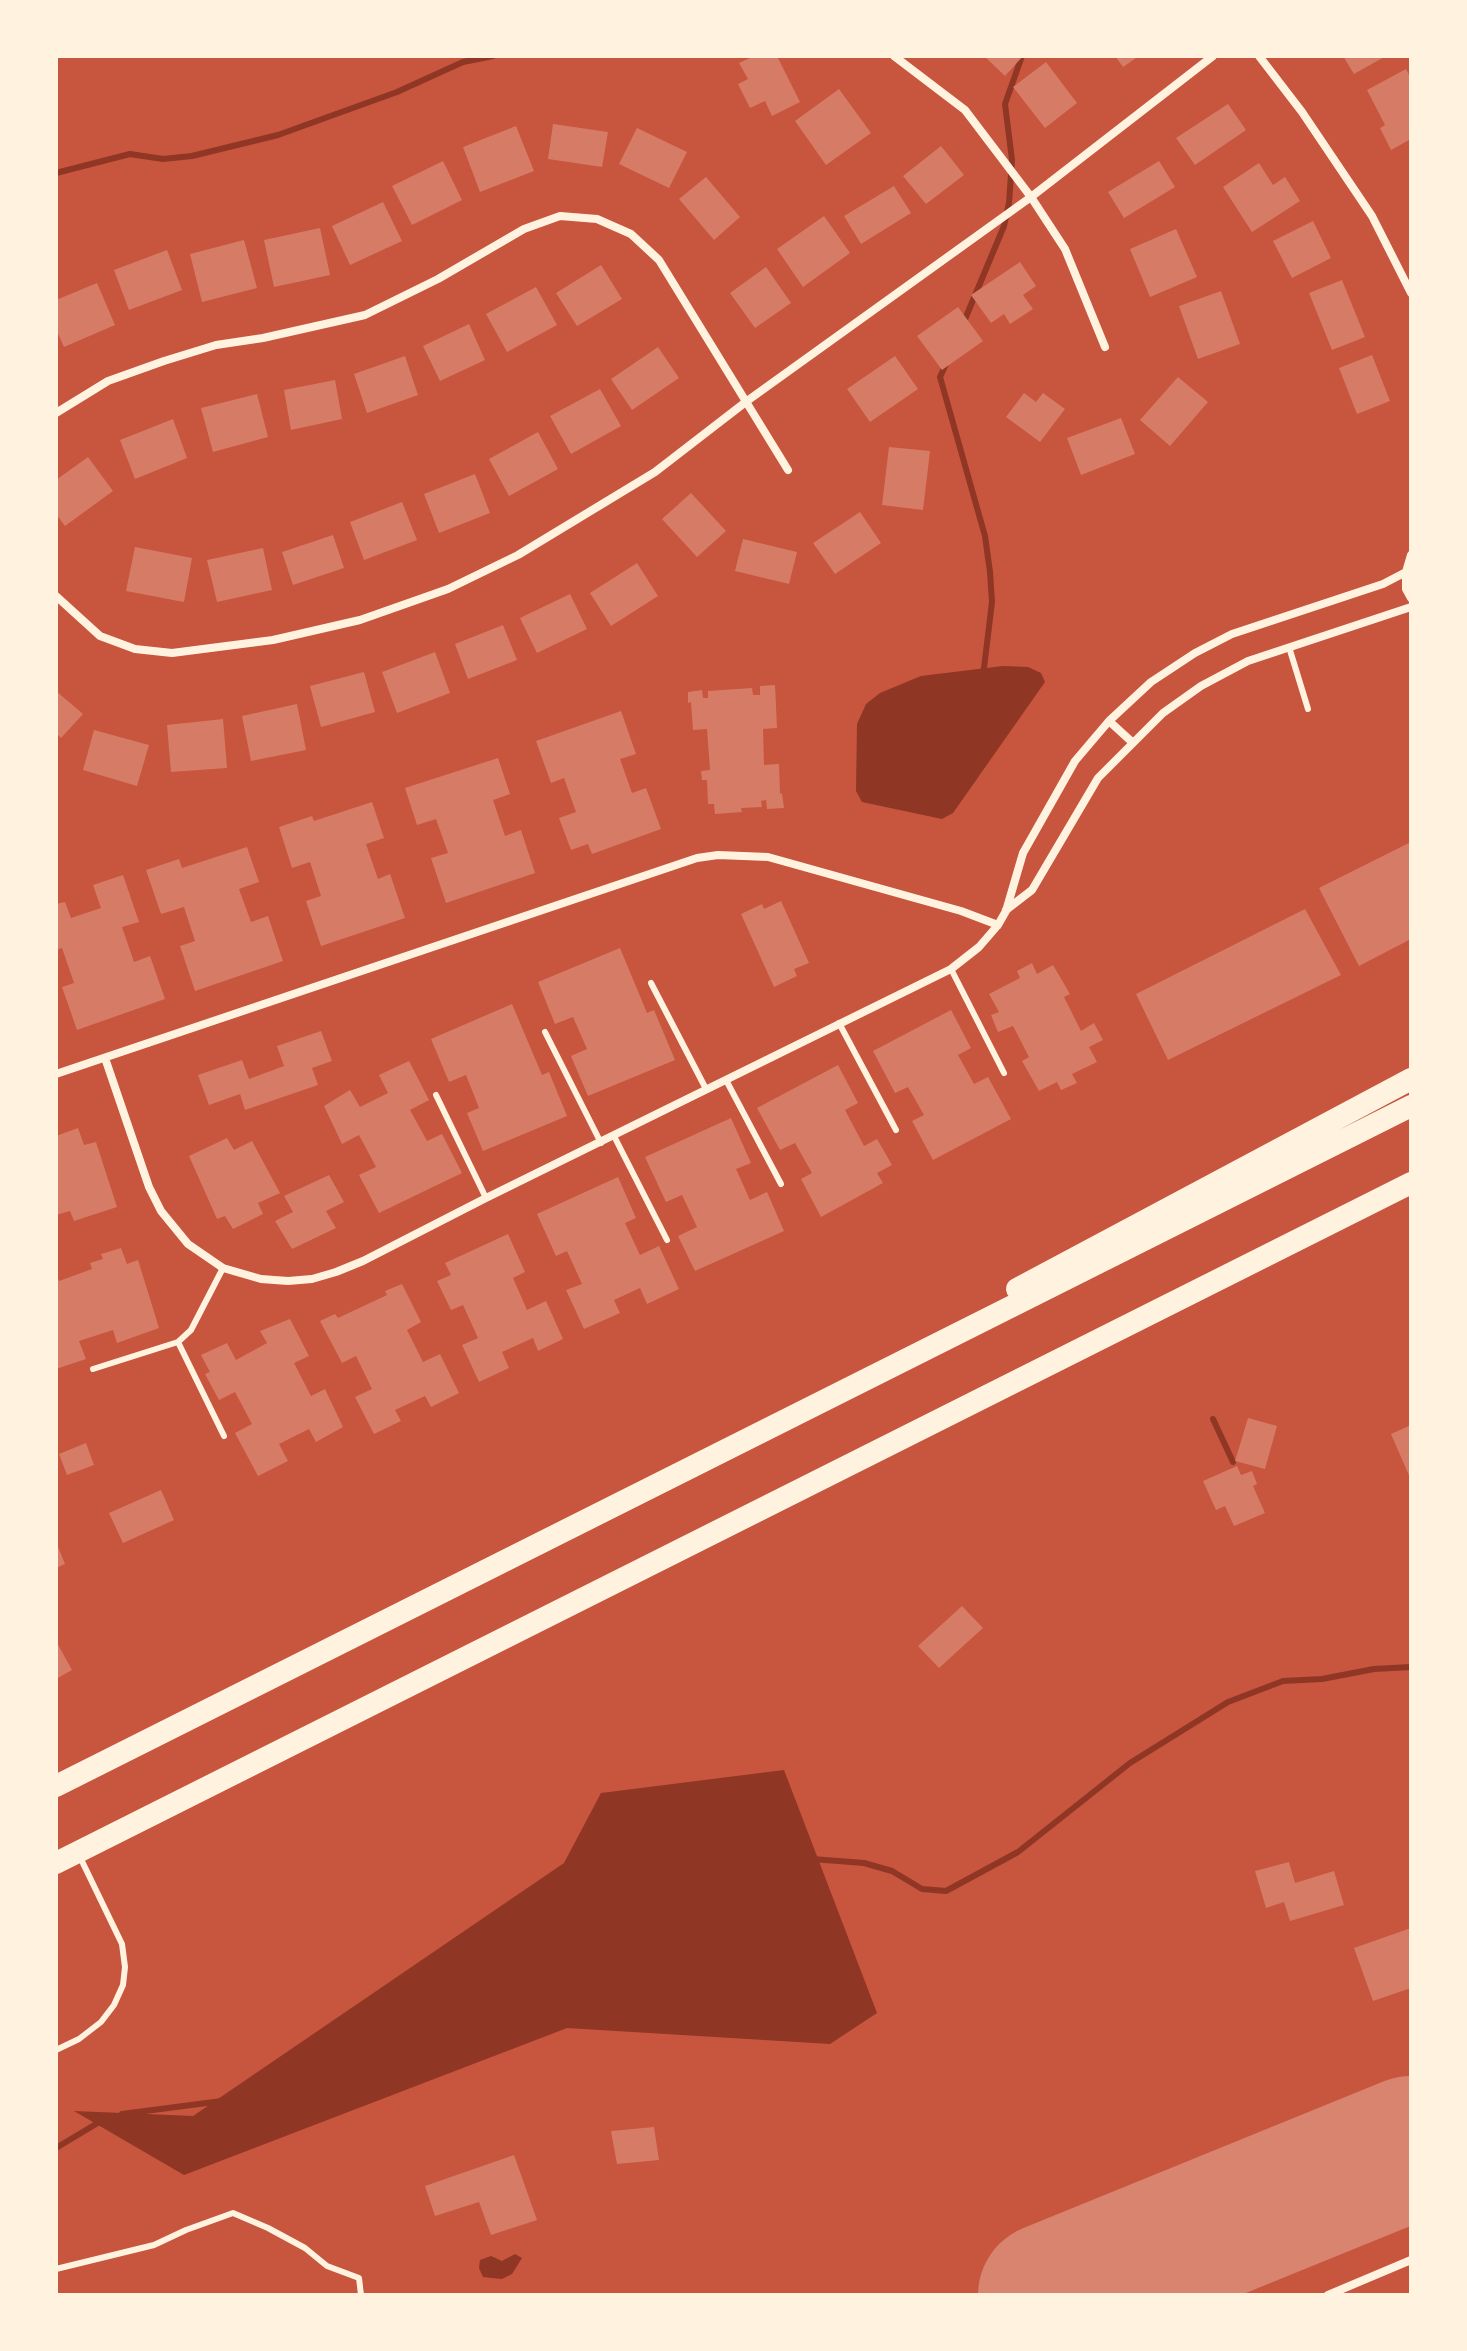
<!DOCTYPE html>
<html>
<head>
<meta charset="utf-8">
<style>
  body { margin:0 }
  #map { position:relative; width:1467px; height:2351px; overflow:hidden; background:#c8553d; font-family:"Golos Text",sans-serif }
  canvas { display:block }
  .frame { position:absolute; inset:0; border:58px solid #fff3e0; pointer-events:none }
</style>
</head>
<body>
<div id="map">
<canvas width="1467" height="2351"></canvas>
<div class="frame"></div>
</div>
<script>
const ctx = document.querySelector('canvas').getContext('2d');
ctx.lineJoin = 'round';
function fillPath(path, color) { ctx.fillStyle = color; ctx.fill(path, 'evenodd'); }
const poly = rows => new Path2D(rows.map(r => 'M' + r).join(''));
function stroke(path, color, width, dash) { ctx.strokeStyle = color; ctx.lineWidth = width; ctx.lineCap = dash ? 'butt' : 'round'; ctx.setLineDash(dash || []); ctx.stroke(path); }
fillPath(poly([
  [1003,666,1028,667,1041,673,1045,682,953,813,942,819,862,802,856,791,857,724,866,704,880,693,921,676],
  [784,1770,877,2013,830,2044,567,2028,184,2175,74,2111,193,2116,564,1863,601,1793],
  [515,2254,522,2258,512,2274,502,2279,483,2277,479,2268,480,2260,491,2256,502,2261]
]), '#8f3625');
stroke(poly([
  [56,173,130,154,163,159,192,156,278,135,397,92,463,62,493,56],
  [963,324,1004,226,1009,203,1012,160,1005,104,1022,56],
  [946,364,940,377,985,536,990,572,992,602,984,668],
  [1213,1419,1233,1462],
  [812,1859,864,1863,892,1871,922,1889,946,1891,1018,1852,1130,1763,1228,1702,1283,1681,1322,1679,1374,1669,1411,1667],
  [122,2114,222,2101],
  [56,2148,101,2121]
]), '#8f3625', 6);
stroke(poly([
  [1050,2295,1411,2148]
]), '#d8846e', 144);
fillPath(poly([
  [754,56,777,56,800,102,772,116,765,101,750,108,738,84,748,79,739,63],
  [984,56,1023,56,1005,76],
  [1115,56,1139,56,1123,67],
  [1343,56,1386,56,1354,74],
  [1046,62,1077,103,1045,128,1013,87],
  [1406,69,1411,79,1411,139,1391,150,1380,128,1385,125,1367,90],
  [839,89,871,133,826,165,795,121],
  [1228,104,1246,130,1195,165,1176,138],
  [553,124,608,132,602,167,548,159],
  [516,126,534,171,480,192,463,147],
  [637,128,687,152,669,188,619,164],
  [941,146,964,175,926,204,903,176],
  [443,161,462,200,412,225,392,186],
  [1159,161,1175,187,1124,218,1108,192],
  [1259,163,1273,185,1285,177,1300,201,1252,232,1223,187],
  [706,177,740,217,714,240,679,199],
  [894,186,911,213,861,244,844,216],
  [383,202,402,241,350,265,332,226],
  [824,216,850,253,803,287,777,249],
  [1313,221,1331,258,1292,278,1273,241],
  [320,228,330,275,274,287,264,240],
  [1176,229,1197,277,1150,297,1130,249],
  [244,240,257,288,202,302,190,254],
  [167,250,182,290,129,310,114,270],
  [1020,262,1036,286,1023,295,1033,309,1010,324,1004,314,991,323,971,295],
  [601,265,622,299,577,326,556,293],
  [766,267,791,303,755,328,730,293],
  [1342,280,1365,337,1332,350,1309,293],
  [97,283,115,325,64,347,56,329,56,300],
  [536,287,557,325,507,352,486,314],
  [1221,291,1240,344,1198,359,1179,306],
  [958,307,983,341,942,370,917,336],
  [469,324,485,360,440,381,423,346],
  [658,347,679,378,632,410,611,379],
  [1372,355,1390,401,1357,414,1339,368],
  [405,356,418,395,367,413,354,374],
  [895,356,918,389,870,422,847,389],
  [1178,377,1208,402,1170,446,1140,420],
  [335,380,342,419,291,430,284,390],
  [600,389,621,426,571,454,550,416],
  [1024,393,1036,402,1043,393,1065,409,1040,442,1006,417],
  [257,394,268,437,213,452,201,408],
  [1121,418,1135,454,1081,475,1067,438],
  [173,419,187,458,135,479,120,440],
  [538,432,558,469,509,496,489,459],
  [889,447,930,451,923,510,882,505],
  [88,457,113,491,65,526,56,514,56,480],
  [475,474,490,513,439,533,424,494],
  [691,493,726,531,697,557,662,519],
  [402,502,417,540,364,560,350,522],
  [860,512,881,543,835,574,813,543],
  [333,535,344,568,293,585,282,552],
  [743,539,797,552,789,584,735,571],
  [135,547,192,558,184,602,126,591],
  [263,548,272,590,217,602,207,560],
  [637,563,658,596,611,626,590,593],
  [570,594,587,629,537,653,520,618],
  [503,625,517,660,468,679,455,644],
  [435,652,450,693,397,713,382,672],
  [364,672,375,712,321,727,310,686],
  [775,685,777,728,763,729,764,765,779,764,780,794,782,793,784,808,767,809,766,800,761,801,762,807,741,808,742,812,715,814,714,804,708,804,707,780,702,780,701,771,710,770,707,729,693,730,691,702,688,703,688,692,702,690,703,698,708,698,708,691,752,688,753,695,760,695,760,686],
  [56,691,83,714,61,738,56,733],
  [297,704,306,750,251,761,242,716],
  [621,711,636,754,620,759,632,793,646,788,661,829,592,854,588,844,571,850,559,818,576,812,564,778,551,783,536,741],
  [223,719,227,768,171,772,167,725],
  [94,730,149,745,137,786,83,770],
  [498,758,510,794,493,800,505,836,521,830,535,873,446,903,431,858,448,853,436,819,417,825,405,788],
  [372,802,384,838,366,844,378,879,390,874,405,918,321,946,306,901,321,896,310,862,292,868,279,827,312,816,314,821],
  [1411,842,1411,939,1359,966,1319,888],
  [247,847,259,882,239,889,251,922,268,916,283,961,195,991,180,946,195,941,184,907,161,914,146,870,179,859,182,868],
  [123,875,139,922,122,927,134,962,150,956,165,999,77,1030,62,987,74,983,62,948,56,950,56,904,65,902,71,918,101,908,93,885],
  [781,901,809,963,794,969,797,976,774,987,741,914,762,904,764,909],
  [1305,909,1341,975,1168,1060,1136,994],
  [620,948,647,1013,654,1010,675,1060,588,1096,571,1056,587,1049,573,1017,555,1024,538,982],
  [1032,963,1037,974,1053,965,1070,994,1064,997,1081,1031,1094,1023,1103,1040,1089,1047,1097,1062,1072,1074,1077,1083,1061,1090,1057,1082,1039,1091,1022,1061,1029,1057,1013,1026,998,1032,991,1015,999,1012,989,994,1020,978,1017,971],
  [512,1004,542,1075,549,1072,567,1116,483,1151,467,1113,479,1108,466,1075,449,1082,431,1039],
  [951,1010,971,1048,958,1055,974,1084,988,1077,1011,1119,933,1160,912,1121,924,1115,908,1087,895,1093,873,1051],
  [321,1031,332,1061,312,1068,318,1085,245,1110,240,1094,209,1105,198,1075,242,1060,249,1079,284,1066,277,1046],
  [409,1061,429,1100,410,1110,427,1141,442,1134,462,1173,379,1213,359,1175,376,1167,359,1135,342,1144,324,1106,350,1090,360,1107,388,1093,379,1075],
  [838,1065,858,1103,845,1110,864,1146,877,1139,892,1165,877,1173,883,1183,821,1217,801,1179,812,1173,795,1143,780,1150,757,1108],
  [731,1118,751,1163,736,1169,750,1200,767,1192,784,1231,695,1271,678,1236,697,1227,682,1195,666,1202,645,1157],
  [78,1128,84,1145,96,1142,117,1207,74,1221,70,1211,56,1215,56,1136],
  [227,1138,234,1150,252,1141,280,1193,258,1203,263,1214,233,1229,225,1216,217,1219,189,1156],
  [329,1175,344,1202,326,1211,336,1228,292,1249,275,1221,293,1212,284,1196],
  [618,1177,636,1218,625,1223,640,1255,659,1246,679,1289,647,1304,640,1288,614,1300,620,1313,584,1329,566,1290,582,1284,567,1251,556,1256,537,1214],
  [508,1234,525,1272,513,1278,527,1310,546,1301,563,1339,538,1351,533,1338,502,1352,509,1368,479,1382,462,1345,478,1338,463,1305,451,1310,437,1281,451,1275,445,1263],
  [121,1248,127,1264,138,1260,159,1328,117,1343,113,1330,79,1341,86,1359,56,1369,56,1273,59,1281,92,1269,90,1263,103,1259,101,1254],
  [402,1284,421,1322,407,1330,423,1362,440,1354,459,1393,431,1407,425,1396,395,1410,401,1421,374,1434,355,1397,372,1389,356,1356,342,1363,320,1321,335,1314,338,1318,387,1295,385,1291],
  [290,1319,309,1356,294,1363,311,1396,325,1389,343,1427,316,1442,309,1429,279,1444,288,1461,258,1476,235,1433,252,1424,235,1392,219,1400,205,1374,210,1372,201,1355,227,1343,236,1360,267,1343,260,1331],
  [1248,1418,1277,1426,1265,1469,1235,1461],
  [1411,1425,1411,1480,1391,1434],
  [86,1443,94,1465,67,1475,59,1454],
  [1237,1466,1241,1475,1252,1471,1257,1484,1253,1486,1265,1513,1234,1526,1225,1506,1216,1510,1203,1481],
  [161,1490,174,1520,123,1543,109,1513],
  [58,1547,65,1564,56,1568,56,1548],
  [962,1606,983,1628,939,1668,918,1646],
  [56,1641,72,1670,56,1679],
  [1289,1862,1295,1883,1334,1871,1344,1905,1290,1921,1284,1902,1266,1908,1255,1871],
  [1411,1928,1411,1988,1373,2001,1354,1948],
  [654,2127,659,2160,617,2164,611,2131],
  [514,2155,537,2220,491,2235,479,2202,435,2216,425,2186]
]), '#d67c66');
stroke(poly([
  [1289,647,1308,709],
  [951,969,1004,1073],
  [651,983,706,1089],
  [839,1023,896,1130],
  [545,1032,601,1143],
  [726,1080,781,1184],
  [436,1095,486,1198],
  [614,1136,667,1240],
  [178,1342,224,1436],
  [93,1369,178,1342,191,1330,223,1268],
  [56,2050,79,2039,101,2022,114,2005,123,1985,125,1967,122,1944,79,1855],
  [56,2269,154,2245,186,2230,233,2213,268,2228,305,2248,327,2266,359,2278,361,2295]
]), '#fff3e0', 6);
stroke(poly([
  [894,56,965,110,1031,197,1065,249,1105,347],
  [1259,56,1302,112,1372,216,1411,293],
  [56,413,108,381,164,361,216,345,263,338,365,315,438,279,524,229,560,216,597,219,631,234,659,260,788,470],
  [1411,555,1406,572,1406,589,1411,598],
  [56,596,100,636,135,649,172,653,273,640,360,620,448,589,518,555,655,472,747,401,1031,197,1213,56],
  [1109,721,1132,742],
  [1006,910,1032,890,1098,778,1163,713,1201,686,1248,661,1411,607],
  [105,1058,149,1187,161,1211,188,1244,223,1268,261,1279,288,1281,312,1279,336,1272,363,1261,486,1198,951,969,979,947,998,925,1006,911,1023,853,1075,761,1109,721,1151,682,1195,653,1232,634,1383,584,1406,572],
  [56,1074,697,858,718,855,768,857,961,911,998,925],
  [1328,2295,1411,2260]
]), '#fff3e0', 8);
stroke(poly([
  [1017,1289,1411,1079],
  [56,1786,1411,1106],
  [56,1863,1411,1183]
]), '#fff3e0', 22);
</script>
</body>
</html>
